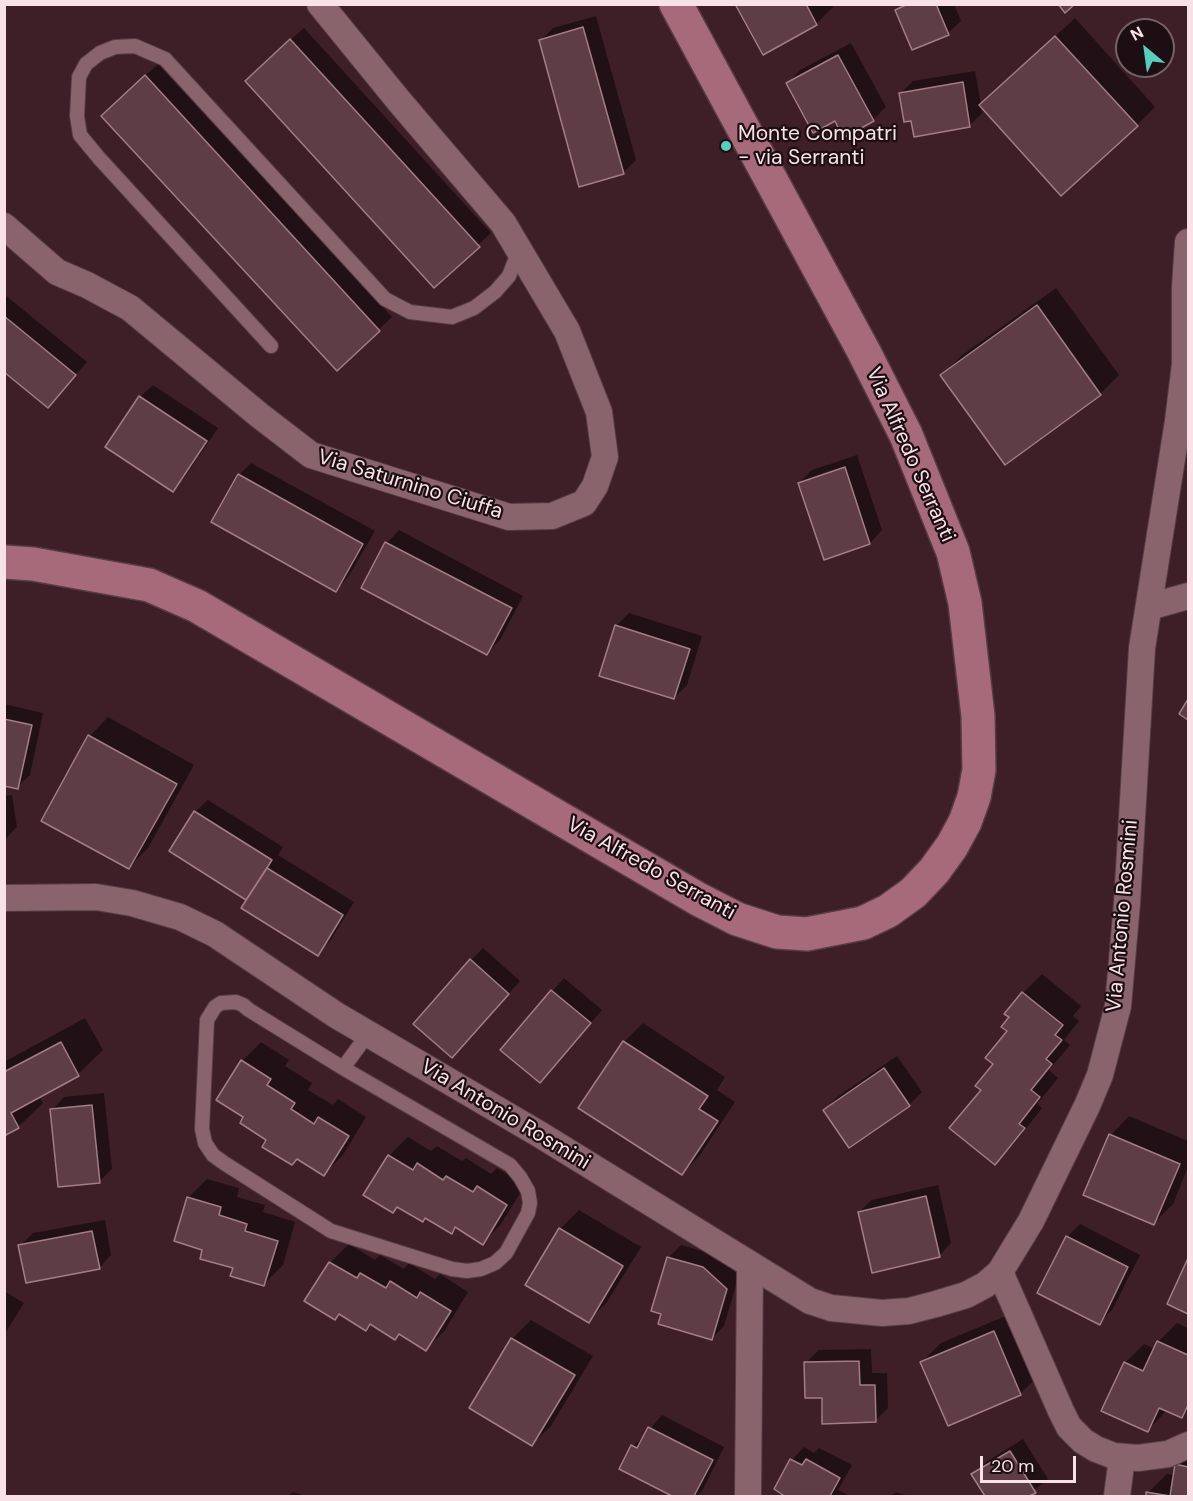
<!DOCTYPE html>
<html>
<head>
<meta charset="utf-8">
<style>
  body { margin:0 }
  #map { position:relative; width:1193px; height:1501px; overflow:hidden; background:#3e1f28; font-family:"DM Sans",sans-serif }
  canvas { display:block }
  .frame { position:absolute; inset:0; border:6px solid #f8e2e7; pointer-events:none }
  .north { position:absolute; left:1115px; top:18px; width:60px; height:60px; box-sizing:border-box; background:#1c0e12; border:2px solid #746367; border-radius:50%; rotate:331deg; font-size:16px; font-weight:700; line-height:24px; text-align:center; color:#f8e2e7 }
  .north::after { content:''; display:block; margin:auto; width:21px; height:27px; background:#5acebd; clip-path:polygon(50% 0,100% 100%,50% 72%,0 100%) }
  .scale { position:absolute; left:980px; top:1456px; width:96px; height:27px; box-sizing:border-box; border:3px solid #f8e2e7; border-top:0; padding-left:8px; font-size:18px; line-height:21px; white-space:nowrap; color:#f8e2e7; -webkit-text-stroke:4px #1c0e12; paint-order:stroke }
</style>
</head>
<body>
<div id="map">
<canvas width="1193" height="1501"></canvas>
<div class="frame"></div>
<div class="north">N</div>
<div class="scale">20 m</div>
</div>
<script>
const ctx = document.querySelector('canvas').getContext('2d');
ctx.lineJoin = 'round';
function fillPath(path, color) { ctx.fillStyle = color; ctx.fill(path, 'evenodd'); }
const poly = rows => new Path2D(rows.map(r => 'M' + r).join(''));
function stroke(path, color, width, dash) { ctx.strokeStyle = color; ctx.lineWidth = width; ctx.lineCap = dash ? 'butt' : 'round'; ctx.setLineDash(dash || []); ctx.stroke(path); }
function write(font, color, halo, rows, align = 'center') {
  ctx.font = font + ' "DM Sans",sans-serif'; ctx.lineWidth = 4.5; ctx.setLineDash([]); ctx.textBaseline = 'middle'; ctx.strokeStyle = halo; ctx.fillStyle = color; for (const [text, x, y, turn = 0] of rows) {
    ctx.save(); ctx.translate(x, y); ctx.rotate((+turn || 0) * Math.PI / 180); ctx.textAlign = isNaN(turn) ? turn : align; if (halo) ctx.strokeText(text, 0, 0); ctx.fillText(text, 0, 0); ctx.restore();
  }
}
fillPath(poly([
  [737,4,835,4,835,5,816,24,764,53],
  [903,4,954,4,961,21,948,33,897,10],
  [596,16,636,160,623,173,541,40,553,28],
  [1075,18,1155,107,1137,125,981,105,982,113,969,126,901,93,913,81,975,71,981,105],
  [304,28,491,233,434,286,259,69],
  [851,43,886,107,873,120,788,83,800,70],
  [158,64,392,317,337,369,115,103],
  [1056,288,1119,375,1100,394,942,375,961,356],
  [4,294,87,362,48,406,4,370],
  [153,385,218,428,185,477,173,490,140,397],
  [857,455,882,530,870,543,799,483,812,470],
  [251,463,375,531,348,577,336,590,239,475],
  [399,530,523,596,500,640,487,653,363,587,387,543],
  [629,613,702,636,687,685,674,698,616,626],
  [4,704,43,713,30,775,17,787,4,785],
  [108,717,194,765,148,848,129,867,90,736],
  [12,795,17,827,4,840,4,796],
  [208,800,283,847,278,855,354,902,330,941,317,954,248,900,171,850,195,812],
  [483,948,520,981,464,1044,471,960],
  [1042,974,1081,1006,1073,1016,1079,1021,1064,1040,1070,1045,1049,1070,1058,1078,1037,1104,1042,1108,1014,1144,995,1163,983,1090,1009,1031,1011,1017,1023,993],
  [564,978,602,1010,540,1081,502,1050],
  [85,1018,103,1050,78,1074,39,1096,43,1103,18,1127,4,1135,4,1062],
  [643,1023,725,1077,717,1090,735,1102,700,1155,682,1174,580,1107,624,1042],
  [261,1042,289,1060,285,1066,312,1083,308,1090,333,1105,338,1099,366,1117,343,1155,324,1174,268,1140,246,1117,242,1061],
  [897,1056,922,1092,909,1105,825,1110,837,1097],
  [104,1093,112,1169,100,1181,52,1110,64,1097],
  [1129,1116,1188,1141,1188,1167,1173,1204,1154,1223,1111,1135],
  [408,1137,431,1151,437,1146,462,1161,466,1158,491,1174,497,1168,525,1185,501,1224,483,1243,457,1226,451,1232,426,1217,399,1206,393,1212,389,1156],
  [207,1179,239,1188,237,1197,265,1205,263,1212,295,1222,283,1265,264,1284,204,1249,188,1198],
  [938,1185,951,1243,939,1256,859,1212,872,1200],
  [579,1210,641,1247,607,1302,588,1321,560,1229],
  [105,1220,111,1255,99,1268,20,1246,33,1233],
  [1080,1224,1140,1255,1112,1310,1099,1323,1067,1237],
  [349,1244,375,1260,380,1255,404,1269,409,1263,435,1279,440,1274,468,1292,445,1330,426,1349,400,1333,395,1338,372,1324,366,1329,340,1313,306,1301,330,1263],
  [681,1245,716,1255,739,1275,724,1326,712,1338,662,1313,668,1258],
  [1188,1261,1188,1313,1169,1304],
  [4,1291,24,1303,4,1335],
  [1013,1313,1039,1375,1020,1394,948,1424,922,1362,941,1343],
  [531,1320,593,1356,551,1426,532,1444,471,1407,513,1338],
  [1177,1323,1188,1328,1188,1410,1182,1416,1167,1410,1147,1431,1125,1363,1144,1344,1155,1349,1158,1342],
  [871,1349,872,1373,887,1373,888,1408,875,1421,823,1396,806,1363,819,1350],
  [662,1415,724,1447,702,1491,696,1496,675,1496,621,1468,633,1446,646,1434],
  [1023,1439,1048,1479,1027,1496,986,1496,973,1475,986,1462],
  [804,1447,814,1453,819,1448,852,1465,838,1490,850,1496,784,1496,792,1460],
  [1188,1453,1188,1496,1147,1496,1148,1493,1167,1474,1175,1475,1177,1465],
  [293,1492,306,1496,288,1496],
  [896,1492,908,1496,891,1496]
]), '#0007');
const building = poly([
  [735,4,806,4,817,25,763,55,735,4],
  [908,4,936,4,949,35,912,50,895,10,908,4],
  [1058,4,1075,4,1065,13,1058,4],
  [583,27,624,174,579,187,539,40,583,27],
  [1055,36,1138,126,1061,196,979,105,1055,36],
  [290,39,480,247,434,288,245,81,290,39],
  [838,55,874,121,843,138,835,121,813,133,786,83,838,55],
  [145,75,380,331,337,371,101,116,145,75],
  [963,82,970,127,914,137,911,121,904,122,899,93,963,82],
  [1037,305,1101,395,1005,465,940,375,1037,305],
  [4,316,76,375,48,408,4,372,4,316],
  [139,396,207,441,173,492,105,447,139,396],
  [845,467,870,544,824,560,798,483,845,467],
  [238,474,363,544,336,592,211,522,238,474],
  [385,542,512,608,487,655,361,588,385,542],
  [615,625,690,649,674,699,599,676,615,625],
  [1188,699,1188,720,1179,714,1188,699],
  [4,719,32,725,18,789,4,786,4,719],
  [88,735,177,784,129,869,41,821,88,735],
  [194,811,272,860,246,900,169,851,194,811],
  [267,868,343,915,318,956,241,908,267,868],
  [470,959,509,994,452,1058,413,1024,470,959],
  [551,990,591,1023,540,1083,500,1050,551,990],
  [1022,992,1063,1025,1055,1035,1062,1040,1046,1059,1052,1064,1031,1090,1040,1097,1019,1124,1025,1128,995,1165,949,1128,981,1090,975,1086,993,1064,985,1058,1007,1031,1001,1027,1009,1017,1004,1014,1022,992],
  [623,1041,708,1096,699,1109,718,1121,682,1175,578,1108,623,1041],
  [61,1042,79,1076,11,1113,19,1128,4,1136,4,1072,61,1042],
  [241,1060,271,1079,267,1085,295,1103,291,1109,314,1124,318,1117,349,1136,324,1176,297,1159,292,1165,262,1147,266,1140,240,1123,243,1117,216,1100,241,1060],
  [884,1068,910,1106,849,1148,823,1110,884,1068],
  [92,1105,100,1183,58,1187,50,1109,92,1105],
  [1109,1134,1180,1164,1154,1225,1083,1195,1109,1134],
  [388,1155,413,1170,417,1163,443,1180,446,1176,473,1192,477,1186,507,1205,483,1245,455,1227,452,1234,425,1218,423,1222,397,1207,393,1213,363,1195,388,1155],
  [926,1196,940,1257,872,1273,858,1212,926,1196],
  [187,1197,221,1207,219,1215,247,1224,245,1231,278,1241,264,1286,230,1276,233,1268,200,1259,202,1250,174,1241,187,1197],
  [559,1228,623,1266,589,1323,525,1285,559,1228],
  [92,1231,100,1269,26,1283,18,1245,92,1231],
  [1066,1236,1128,1267,1100,1325,1037,1293,1066,1236],
  [667,1257,703,1267,727,1289,712,1340,658,1324,661,1314,651,1311,667,1257],
  [1188,1258,1188,1314,1167,1304,1188,1258],
  [329,1262,357,1278,360,1273,386,1288,390,1281,417,1298,420,1292,451,1311,426,1351,399,1334,395,1340,370,1324,366,1331,339,1314,335,1320,304,1301,329,1262],
  [994,1331,1021,1395,948,1426,920,1362,994,1331],
  [511,1338,575,1375,532,1446,469,1408,511,1338],
  [1157,1341,1188,1355,1188,1405,1182,1418,1159,1408,1148,1432,1101,1411,1124,1362,1143,1371,1157,1341],
  [859,1361,860,1385,875,1385,876,1422,822,1424,822,1398,805,1398,804,1362,859,1361],
  [648,1427,713,1460,694,1496,672,1496,619,1469,631,1445,637,1448,648,1427],
  [1010,1451,1036,1493,1029,1496,985,1496,971,1474,1010,1451],
  [790,1459,802,1465,806,1459,840,1478,830,1496,782,1496,783,1495,774,1489,790,1459],
  [1175,1464,1188,1467,1188,1496,1146,1496,1146,1492,1170,1496,1175,1464]
]);
fillPath(building, '#5f3d46');
stroke(building, '#a37d86', 1.5);
const service = poly([
  [271,346,99,158,80,135,77,116,79,77,86,64,100,53,115,47,135,46,165,59,385,299,410,312,452,317,474,308,495,292,509,276,516,258,516,247],
  [343,1068,249,1010,243,1005,236,1002,221,1003,215,1007,207,1020,202,1129,205,1143,213,1155,224,1163,331,1231,452,1269,467,1271,481,1269,495,1263,506,1253,528,1213,530,1203,528,1191,520,1177,510,1165,343,1068,368,1034]
]);
const minor = poly([
  [4,226,57,272,87,285,130,308,259,415,311,455,509,517,552,516,584,503,595,486,605,457,599,412,567,331,503,223,399,101,320,4],
  [1149,607,1188,596],
  [4,898,96,897,132,903,180,917,215,934,336,1015,539,1134,810,1301,831,1308,882,1313,909,1311,936,1304,966,1295,985,1285,1000,1272,1031,1221,1087,1106,1100,1075,1118,1006,1127,903,1142,648,1178,421,1185,364,1185,287,1188,242],
  [1000,1272,1061,1411,1069,1427,1083,1441,1096,1449,1114,1456,1138,1458,1168,1454,1188,1445],
  [748,1496,750,1265],
  [1117,1496,1122,1457]
]);
const primary = poly([
  [4,562,33,564,149,585,197,606,698,899,737,919,777,932,807,934,863,923,888,911,913,893,934,871,952,846,965,822,974,797,979,770,978,716,965,603,953,552,906,435,864,352,676,4]
]);
stroke(service, '#573c44', 16);
stroke(minor, '#573c44', 28);
stroke(primary, '#573c44', 36);
stroke(service, '#89646d', 14);
stroke(minor, '#89646d', 26);
stroke(primary, '#a76a7a', 33);
for (const [x, y, r, color] of [
  [726,146,6,"#5acebd"]
]) { const dot = new Path2D(); dot.arc(x, y, r, 0, 2 * Math.PI); ctx.fillStyle = color; ctx.fill(dot); stroke(dot, '#1c0e12', 2); }
write('21px', '#f8e2e7', '#1c0e12', [
  ["Monte Compatri",738,134],
  ["- via Serranti",738,158]
], 'left');
write('21px', '#f8e2e7', '#1c0e12', [
  ["Via Alfredo Serranti",910,455,66],
  ["Via Saturnino Ciuffa",410,485,17],
  ["Via Alfredo Serranti",651,869,29],
  ["Via Antonio Rosmini",1123,916,-85],
  ["Via Antonio Rosmini",505,1115,31]
]);
</script>
</body>
</html>
